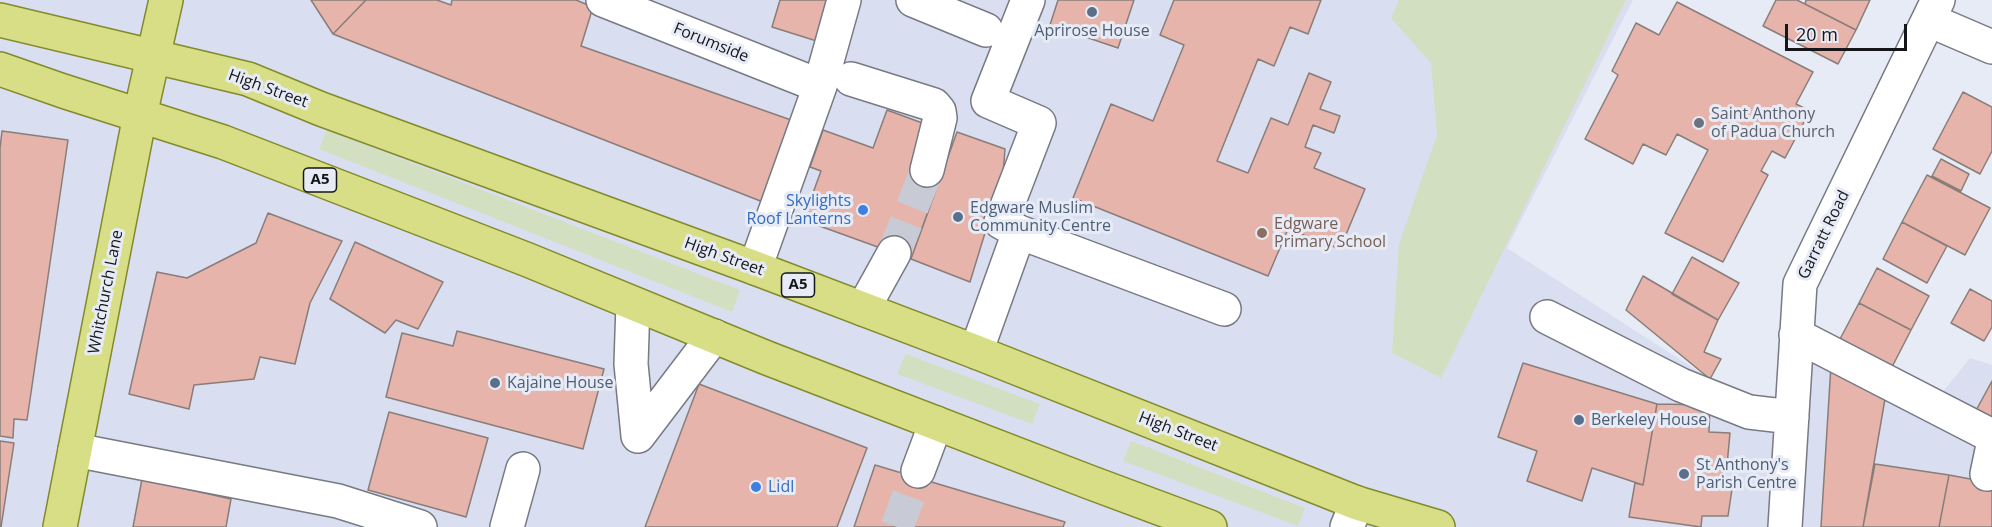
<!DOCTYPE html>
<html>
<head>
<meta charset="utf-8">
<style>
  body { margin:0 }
  #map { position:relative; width:1992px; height:527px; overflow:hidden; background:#e7ebf6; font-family:"Open Sans",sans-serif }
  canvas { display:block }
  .scale { position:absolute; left:1785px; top:24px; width:122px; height:27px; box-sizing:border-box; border:3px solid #15161a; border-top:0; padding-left:8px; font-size:18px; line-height:21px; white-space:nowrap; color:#15161a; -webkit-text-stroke:4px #e7ebf6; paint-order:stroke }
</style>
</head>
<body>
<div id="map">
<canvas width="1992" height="527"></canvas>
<div class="scale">20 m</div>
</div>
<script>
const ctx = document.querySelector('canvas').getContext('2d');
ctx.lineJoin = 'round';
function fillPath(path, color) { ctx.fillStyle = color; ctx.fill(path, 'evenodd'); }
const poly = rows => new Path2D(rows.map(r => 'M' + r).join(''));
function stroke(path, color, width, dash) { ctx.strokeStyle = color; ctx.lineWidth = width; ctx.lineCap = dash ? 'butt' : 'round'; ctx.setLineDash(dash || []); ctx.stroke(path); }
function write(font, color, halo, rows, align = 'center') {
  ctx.font = font + ' "Open Sans",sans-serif'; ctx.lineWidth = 6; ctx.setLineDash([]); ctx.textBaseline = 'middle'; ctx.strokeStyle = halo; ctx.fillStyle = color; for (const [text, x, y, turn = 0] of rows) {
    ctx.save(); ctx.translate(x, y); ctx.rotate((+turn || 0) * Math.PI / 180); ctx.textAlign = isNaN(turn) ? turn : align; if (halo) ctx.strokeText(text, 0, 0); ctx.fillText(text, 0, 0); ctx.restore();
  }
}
fillPath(poly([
  [0,0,1633,0,1507,248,1732,393,1799,406,1806,339,1937,399,1970,358,1992,365,1992,527,0,527]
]), '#d9dff1');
fillPath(poly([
  [1399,0,1626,0,1441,378,1392,353,1399,244,1437,135,1431,63,1391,18],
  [327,130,740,290,732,312,319,149],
  [906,354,1040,404,1032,424,897,374],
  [1131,441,1305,508,1298,526,1123,461]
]), '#d2e0c1');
const building = poly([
  [311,0,366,0,333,34,311,0],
  [366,0,437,0,451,5,452,0,576,0,593,7,581,46,791,120,763,202,333,34,366,0],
  [780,0,837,0,823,43,772,27,780,0],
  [1058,0,1134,0,1118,48,1050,25,1058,0],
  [1174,0,1321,0,1308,34,1290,27,1274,66,1258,59,1217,161,1248,173,1271,118,1288,125,1309,73,1331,82,1320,109,1340,116,1334,133,1313,125,1305,147,1321,153,1314,168,1365,189,1340,249,1288,229,1268,276,1073,198,1111,104,1153,121,1184,45,1160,35,1174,0],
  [1776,0,1797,0,1856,30,1838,64,1763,26,1776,0],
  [1806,0,1870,0,1856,30,1805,4,1806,0],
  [1677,2,1813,72,1796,104,1810,111,1785,158,1772,151,1761,171,1768,175,1723,262,1665,233,1708,150,1677,134,1666,155,1643,144,1633,164,1585,139,1618,75,1612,71,1636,23,1659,35,1677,2],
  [1963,92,1992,107,1992,151,1980,174,1933,149,1963,92],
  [887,110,925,124,911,164,941,175,911,259,803,220,821,171,810,167,823,130,873,148,887,110],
  [2,131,68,140,27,420,14,419,13,438,0,436,0,148,2,131],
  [957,132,1005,149,1003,174,970,282,911,259,957,132],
  [1941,159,1969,174,1961,191,1932,176,1941,159],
  [1927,175,1990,208,1965,255,1902,222,1927,175],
  [268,213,342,241,310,303,295,364,260,357,254,379,194,385,189,409,129,394,157,272,187,278,256,243,268,213],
  [1902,222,1947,246,1927,283,1883,259,1902,222],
  [355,242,443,282,418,329,396,320,385,333,330,299,355,242],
  [1692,257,1739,283,1718,320,1672,294,1692,257],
  [1877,268,1929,296,1911,330,1859,303,1877,268],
  [1643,276,1718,320,1704,352,1721,359,1710,379,1626,310,1643,276],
  [1970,289,1992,301,1992,327,1984,341,1951,323,1970,289],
  [1859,303,1911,330,1892,367,1840,339,1859,303],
  [457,331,604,369,583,449,386,397,402,333,453,346,457,331],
  [1523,363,1657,404,1643,485,1592,468,1582,501,1527,481,1537,451,1498,437,1523,363],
  [1831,365,1886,393,1863,527,1821,527,1831,365],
  [1992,381,1992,427,1973,416,1992,381],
  [699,384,867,448,837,527,645,527,699,384],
  [1657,404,1710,405,1709,432,1730,433,1727,465,1723,465,1722,489,1732,489,1728,516,1702,516,1701,527,1629,517,1635,483,1643,485,1657,404],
  [389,412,488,438,466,517,368,490,389,412],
  [0,441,14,443,1,527,0,527,0,441],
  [1875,464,1949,475,1939,527,1863,527,1875,464],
  [875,465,1065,522,1063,527,854,527,875,465],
  [1949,475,1992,483,1992,527,1939,527,1949,475],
  [142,479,231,499,226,527,133,527,142,479]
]);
fillPath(building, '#e6b4aa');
stroke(building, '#897d7a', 1.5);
stroke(poly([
  [894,253,927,170],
  [897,527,918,471]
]), '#c8cbd5', 33, [33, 16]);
const minor = poly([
  [603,0,820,86],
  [913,0,986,30],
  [1929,20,1992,47],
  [851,79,934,105,939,111,940,118,927,170],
  [1019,232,1001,222,1039,123,988,101,1028,0],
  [755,268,820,86,844,0],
  [633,304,631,364,638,436],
  [863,309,894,253],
  [1547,317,1681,385,1749,412,1792,417],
  [1796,335,1992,436],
  [976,352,1019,232,1224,309],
  [638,436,714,336],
  [75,450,338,501,420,527],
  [918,471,936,423],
  [1987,474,1992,450],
  [507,527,523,469],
  [1347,527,1357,503],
  [1785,527,1800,284,1938,0]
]);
const major = poly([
  [0,20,248,79,321,109,755,268,976,352,1357,503,1438,527],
  [0,69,63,91,223,142,528,260,767,358,1089,482,1210,527],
  [60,527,140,115,166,0]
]);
stroke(minor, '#777a84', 36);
stroke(major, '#828a2b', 36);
stroke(minor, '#fff', 33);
stroke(major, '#d7de85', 33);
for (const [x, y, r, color] of [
  [1092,12,6,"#5c6f8a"],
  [1699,123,6,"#6b7280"],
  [863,210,6,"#3f7fe0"],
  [958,217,6,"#5c6f8a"],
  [1262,233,6,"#8d6e63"],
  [495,383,6,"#5c6f8a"],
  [1579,420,6,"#5c6f8a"],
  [1684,474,6,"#5c6f8a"],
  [756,487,6,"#3f7fe0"]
]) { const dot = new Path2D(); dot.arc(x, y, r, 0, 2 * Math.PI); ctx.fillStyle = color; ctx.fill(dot); stroke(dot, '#e7ebf6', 2); }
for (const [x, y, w] of [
  [320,180,33],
  [798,285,33]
]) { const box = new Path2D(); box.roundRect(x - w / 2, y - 12, w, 24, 4.5); ctx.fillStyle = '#e7ebf6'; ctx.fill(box); stroke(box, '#15161a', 1.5); }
write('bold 15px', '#15161a', null, [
  ["A5",320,180],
  ["A5",798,285]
]);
write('16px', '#4e5e75', '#e7ebf6', [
  ["Aprirose House",1092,31,"center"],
  ["Edgware Muslim",970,208],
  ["Community Centre",970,226],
  ["Kajaine House",507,383],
  ["Berkeley House",1591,420],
  ["St Anthony's",1696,465],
  ["Parish Centre",1696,483]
], 'left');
write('16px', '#15161a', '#e7ebf6', [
  ["Forumside",711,43,22],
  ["High Street",268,89,20],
  ["Garratt Road",1824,235,-64],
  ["High Street",724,257,20],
  ["Whitchurch Lane",106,292,-79],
  ["High Street",1178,432,21]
]);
write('16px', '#5b616d', '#e7ebf6', [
  ["Saint Anthony",1711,114],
  ["of Padua Church",1711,132]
], 'left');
write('16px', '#366cbe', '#e7ebf6', [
  ["Skylights",851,201],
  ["Roof Lanterns",851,219],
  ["Lidl",768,487,"left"]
], 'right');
write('16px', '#785e54', '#e7ebf6', [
  ["Edgware",1274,224],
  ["Primary School",1274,242]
], 'left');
</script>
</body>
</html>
